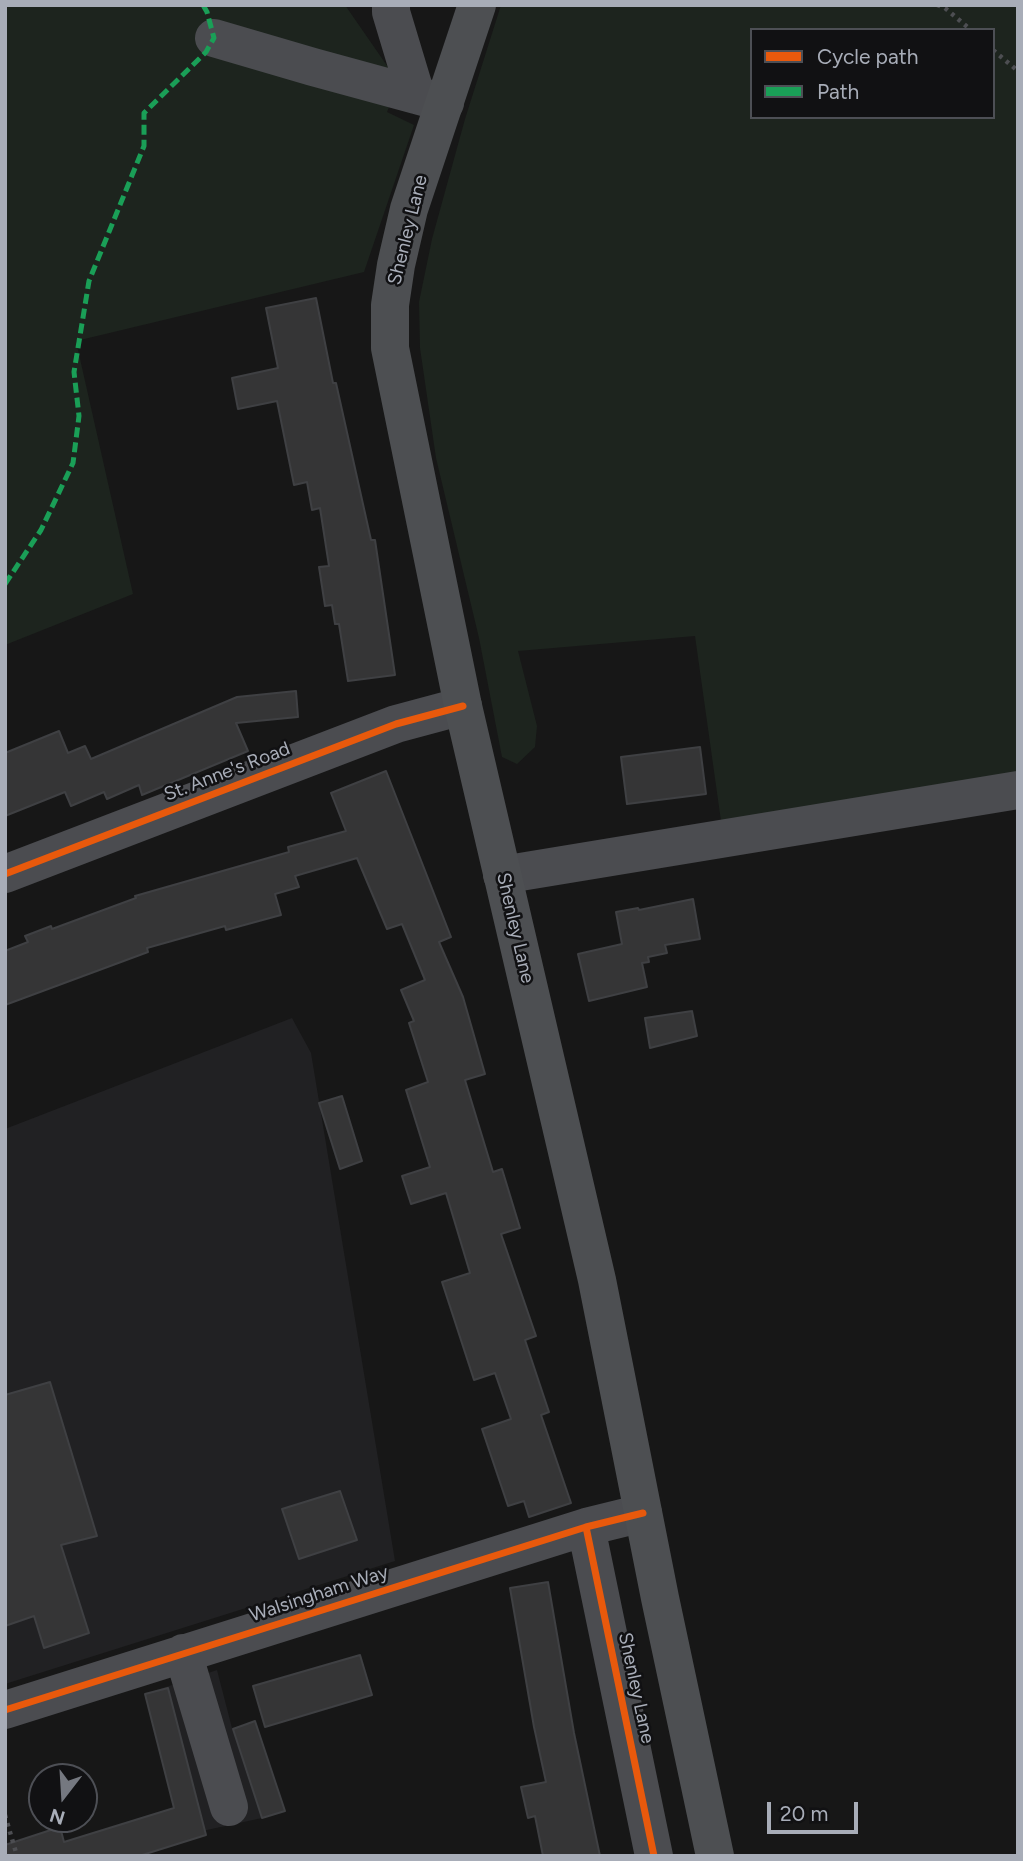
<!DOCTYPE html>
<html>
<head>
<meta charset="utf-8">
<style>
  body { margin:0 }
  #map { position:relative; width:1023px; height:1861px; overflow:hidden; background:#171717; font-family:Figtree,sans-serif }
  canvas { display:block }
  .frame { position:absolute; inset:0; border:7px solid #a8adb8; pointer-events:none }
  .legend { position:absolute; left:750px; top:28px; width:245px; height:91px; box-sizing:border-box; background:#111113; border:2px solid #4d4f55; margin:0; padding:9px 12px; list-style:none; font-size:21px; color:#a8adb8 }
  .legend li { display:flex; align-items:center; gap:14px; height:35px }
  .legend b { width:35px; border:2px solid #4d4f55 }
  .north { position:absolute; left:28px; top:1763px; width:70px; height:70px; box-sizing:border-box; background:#111113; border:2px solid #4d4f55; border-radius:50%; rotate:197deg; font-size:19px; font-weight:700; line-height:28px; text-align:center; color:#a8adb8 }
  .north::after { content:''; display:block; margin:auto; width:24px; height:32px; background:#757880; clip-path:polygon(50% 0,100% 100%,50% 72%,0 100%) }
  .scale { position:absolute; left:767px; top:1802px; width:91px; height:32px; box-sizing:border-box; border:4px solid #a8adb8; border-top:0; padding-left:9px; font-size:21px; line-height:24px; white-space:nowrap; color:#a8adb8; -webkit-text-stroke:5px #111113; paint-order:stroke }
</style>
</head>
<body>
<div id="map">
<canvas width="1023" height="1861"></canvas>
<div class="frame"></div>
<ul class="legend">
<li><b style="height:9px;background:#e8590c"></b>Cycle path</li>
<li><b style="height:9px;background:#1a9f57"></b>Path</li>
</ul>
<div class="north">N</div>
<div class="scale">20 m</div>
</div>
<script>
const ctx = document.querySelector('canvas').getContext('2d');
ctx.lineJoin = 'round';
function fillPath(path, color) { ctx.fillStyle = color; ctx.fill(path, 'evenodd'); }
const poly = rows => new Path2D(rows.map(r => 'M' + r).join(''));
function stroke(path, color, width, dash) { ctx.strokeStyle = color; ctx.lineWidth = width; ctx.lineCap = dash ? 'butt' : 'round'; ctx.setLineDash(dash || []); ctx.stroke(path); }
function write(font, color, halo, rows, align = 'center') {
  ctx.font = font + ' Figtree,sans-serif'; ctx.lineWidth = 5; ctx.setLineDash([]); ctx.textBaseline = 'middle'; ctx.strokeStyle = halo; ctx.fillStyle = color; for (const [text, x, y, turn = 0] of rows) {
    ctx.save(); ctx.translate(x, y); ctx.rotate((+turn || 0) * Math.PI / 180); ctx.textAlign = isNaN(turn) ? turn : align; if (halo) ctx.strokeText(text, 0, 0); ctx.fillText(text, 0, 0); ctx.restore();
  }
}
fillPath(poly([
  [292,1018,311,1053,395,1561,5,1684,5,1129],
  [217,1670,232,1728,255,1721,285,1811,262,1818,184,1835,175,1809,145,1694]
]), '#212123');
fillPath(poly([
  [5,5,345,5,399,83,387,112,414,125,364,272,76,341,133,594,5,645],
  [501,5,1018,5,1018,775,721,821,695,636,518,651,537,726,535,747,517,764,502,757,479,638,436,458,420,348,419,302,432,239,465,119],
  [752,30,993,30,993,117,752,117]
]), '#1d241e');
const building = poly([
  [316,298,333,383,336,383,371,540,375,540,395,675,348,681,339,624,335,624,332,605,325,606,319,567,329,566,320,508,312,510,307,482,294,485,277,401,238,409,232,378,278,368,266,308,316,298],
  [296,691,298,717,236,723,248,751,142,795,139,785,107,799,104,792,71,806,65,792,5,816,5,753,59,731,68,753,85,746,91,759,237,697,296,691],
  [700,747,706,794,627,804,621,757,700,747],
  [386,771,451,937,439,942,463,997,485,1074,465,1080,493,1172,502,1169,520,1228,501,1234,536,1336,525,1340,549,1412,541,1415,571,1503,529,1517,524,1501,508,1506,482,1429,511,1419,495,1373,474,1380,442,1282,470,1273,446,1193,411,1204,402,1176,430,1167,406,1090,428,1082,409,1023,414,1021,401,990,425,980,402,924,387,929,357,858,295,876,299,887,275,894,281,915,226,930,225,926,147,948,148,952,5,1005,5,951,28,942,25,936,51,926,52,929,136,898,135,896,289,852,288,847,346,831,331,793,386,771],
  [693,899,700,939,665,945,667,953,648,957,649,962,642,963,647,987,589,1001,578,954,622,944,616,912,638,908,639,910,693,899],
  [692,1011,697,1036,650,1048,645,1018,692,1011],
  [342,1096,362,1161,340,1169,319,1103,342,1096],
  [50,1382,97,1536,61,1545,89,1633,44,1648,34,1616,5,1626,5,1395,50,1382],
  [340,1491,357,1540,299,1559,282,1509,340,1491],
  [548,1582,574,1733,600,1856,543,1856,535,1816,528,1818,521,1787,546,1782,534,1727,510,1588,548,1582],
  [360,1655,372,1695,265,1727,253,1686,360,1655],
  [168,1688,206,1835,139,1856,5,1856,5,1845,60,1827,64,1842,174,1808,145,1694,168,1688],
  [255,1721,285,1811,262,1818,233,1729,255,1721]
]);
fillPath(building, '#353536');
stroke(building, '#3f4043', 2);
stroke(poly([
  [937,5,945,8,971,30],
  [993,50,1018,71],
  [5,1815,17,1856]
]), '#4d4e52', 4.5, [3.5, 5]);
stroke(poly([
  [391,5,391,12,416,95],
  [214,38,313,67,445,103],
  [5,874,396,724,463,706],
  [502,875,1018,790],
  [586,1527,654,1856],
  [183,1653,229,1807],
  [5,1710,586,1527,643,1513]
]), '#4b4c50', 38);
stroke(poly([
  [477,5,409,209,396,265,390,305,390,348,463,706,597,1280,660,1598,715,1856]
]), '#4d4f52', 38);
stroke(poly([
  [5,584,41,530,73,463,79,416,74,372,89,281,144,146,144,113,206,52,214,38,207,12,203,5]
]), '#1a9f57', 5, [10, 5]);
stroke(poly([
  [5,874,396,724,463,706],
  [586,1527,654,1856],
  [5,1710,586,1527,643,1513]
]), '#e8590c', 7);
write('19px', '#a8adb8', '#111113', [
  ["Shenley Lane",408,230,-76],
  ["St. Anne's Road",227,772,-21],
  ["Shenley Lane",515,928,77],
  ["Walsingham Way",319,1594,-18],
  ["Shenley Lane",636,1688,78]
]);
</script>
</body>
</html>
